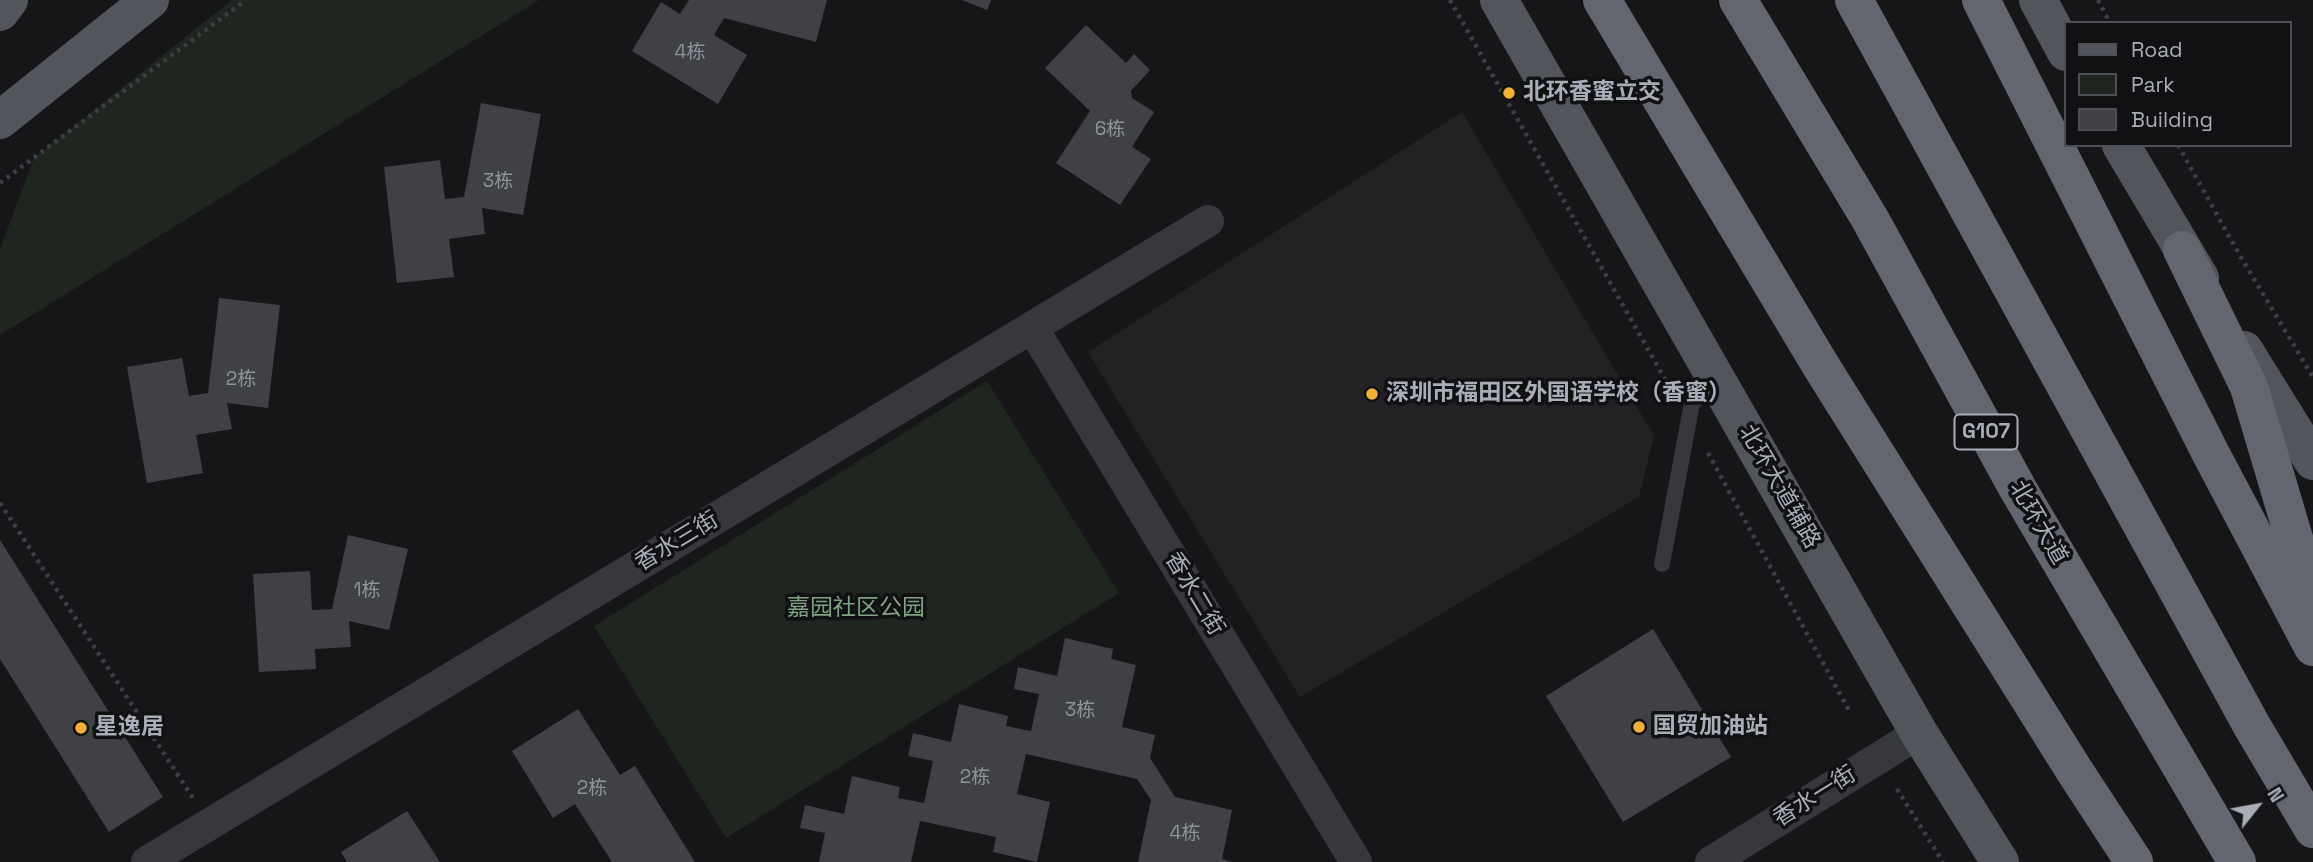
<!DOCTYPE html>
<html>
<head>
<meta charset="utf-8">
<style>
  body { margin:0 }
  #map { position:relative; width:2313px; height:862px; overflow:hidden; background:#161618; font-family:"Space Grotesk",sans-serif }
  canvas { display:block }
  .legend { position:absolute; left:2064px; top:21px; width:228px; height:126px; box-sizing:border-box; background:#111113; border:2px solid #4d4f55; margin:0; padding:9px 12px; list-style:none; font-size:21px; color:#a8adb8 }
  .legend li { display:flex; align-items:center; gap:14px; height:35px }
  .legend b { width:35px; border:2px solid #4d4f55 }
  .north { position:absolute; left:2222px; top:771px; width:70px; height:70px; -webkit-text-stroke:5px #111113; paint-order:stroke; rotate:59deg; font-size:19px; font-weight:700; line-height:28px; text-align:center; color:#a8adb8 }
  .north::after { content:''; display:block; margin:auto; width:24px; height:32px; background:#a8adb8; clip-path:polygon(50% 0,100% 100%,50% 72%,0 100%) }
</style>
</head>
<body>
<div id="map">
<canvas width="2313" height="862"></canvas>
<ul class="legend">
<li><b style="height:9px;background:#53555c"></b>Road</li>
<li><b style="height:19px;background:#1e261f"></b>Park</li>
<li><b style="height:19px;background:#404145"></b>Building</li>
</ul>
<div class="north">N</div>
</div>
<script>
const ctx = document.querySelector('canvas').getContext('2d');
ctx.lineJoin = 'round';
function fillPath(path, color) { ctx.fillStyle = color; ctx.fill(path, 'evenodd'); }
const poly = rows => new Path2D(rows.map(r => 'M' + r).join(''));
function stroke(path, color, width, dash) { ctx.strokeStyle = color; ctx.lineWidth = width; ctx.lineCap = dash ? 'butt' : 'round'; ctx.setLineDash(dash || []); ctx.stroke(path); }
function write(font, color, halo, rows, align = 'center') {
  ctx.font = font + ' "Space Grotesk","Noto Sans SC",sans-serif'; ctx.lineWidth = 7; ctx.setLineDash([]); ctx.textBaseline = 'middle'; ctx.strokeStyle = halo; ctx.fillStyle = color; for (const [text, x, y, turn = 0] of rows) {
    ctx.save(); ctx.translate(x, y); ctx.rotate((+turn || 0) * Math.PI / 180); ctx.textAlign = isNaN(turn) ? turn : align; if (halo) ctx.strokeText(text, 0, 0); ctx.fillText(text, 0, 0); ctx.restore();
  }
}
fillPath(poly([
  [1462,112,1654,436,1639,497,1300,697,1088,352]
]), '#222225');
fillPath(poly([
  [232,0,539,0,0,335,0,249,34,158],
  [987,381,1119,593,726,838,594,626]
]), '#1e261f');
fillPath(poly([
  [689,0,827,0,816,42,724,18,714,35,747,55,718,104,632,51,661,2,680,14],
  [962,0,991,0,987,10],
  [1086,25,1126,63,1134,54,1150,70,1131,91,1132,98,1154,112,1132,147,1151,159,1120,205,1056,163,1090,111,1045,68],
  [481,103,541,114,523,215,482,208,485,234,449,239,454,277,397,283,384,167,440,160,445,199,464,197],
  [219,298,280,305,268,408,227,403,232,429,196,435,203,473,147,483,127,367,182,358,189,396,208,393],
  [348,535,408,549,389,630,349,621,351,647,315,649,316,669,259,672,253,574,310,571,312,610,332,609],
  [0,540,163,797,109,832,0,659],
  [1653,629,1731,757,1623,822,1546,696],
  [1065,638,1113,649,1111,659,1136,665,1122,727,1155,735,1150,758,1175,797,1232,810,1222,859,1232,862,1138,862,1151,800,1137,779,1026,754,1017,794,1050,802,1037,862,993,852,996,837,920,821,911,862,819,862,825,833,800,828,805,805,844,814,852,776,900,787,898,798,924,803,933,761,908,756,913,733,951,742,959,704,1008,716,1006,726,1031,731,1039,694,1014,689,1018,667,1057,676],
  [578,709,620,775,635,766,695,862,612,862,575,804,553,818,512,751],
  [407,811,440,862,347,862,341,852]
]), '#404145');
stroke(poly([
  [1450,0,1671,390],
  [2098,0,2110,23],
  [2178,145,2239,254,2313,377],
  [0,183,246,0],
  [1708,453,1851,714],
  [0,503,193,798],
  [1897,789,1943,862]
]), '#3d3f44', 4.5, [3.5, 5]);
stroke(poly([
  [1662,564,1692,403,1719,382]
]), '#37383d', 16);
stroke(poly([
  [1032,327,1356,862],
  [147,862,1208,221],
  [1711,862,1919,733]
]), '#37383d', 32);
stroke(poly([
  [1499,0,1919,733,2000,862],
  [2038,0,2066,52],
  [0,12,9,0],
  [0,120,150,0],
  [2121,145,2200,278],
  [2244,350,2313,461]
]), '#53555c', 38);
stroke(poly([
  [1602,0,1821,366,2074,770,2134,862],
  [1738,0,1870,219,2018,489,2237,862],
  [1854,0,2252,726,2313,829],
  [1981,0,2211,454,2313,647],
  [2182,250,2249,387,2313,602]
]), '#63666e', 38);
for (const [x, y, r, color] of [
  [1509,93,7,"#f2b134"],
  [1372,394,7,"#f2b134"],
  [1639,727,7,"#f2b134"],
  [81,728,7,"#f2b134"]
]) { const dot = new Path2D(); dot.arc(x, y, r, 0, 2 * Math.PI); ctx.fillStyle = color; ctx.fill(dot); stroke(dot, '#111113', 2.5); }
write('19px', '#8e929b', null, [
  ["4栋",690,53],
  ["6栋",1110,130],
  ["3栋",498,182],
  ["2栋",241,380],
  ["1栋",367,591],
  ["3栋",1080,711],
  ["2栋",975,778],
  ["2栋",592,789],
  ["4栋",1185,834]
]);
for (const [x, y, w] of [
  [1986,432,63]
]) { const box = new Path2D(); box.roundRect(x - w / 2, y - 17.5, w, 35, 5); ctx.fillStyle = '#111113'; ctx.fill(box); stroke(box, '#a8adb8', 2); }
write('bold 21px', '#a8adb8', null, [
  ["G107",1986,432]
]);
write('bold 23px', '#a8adb8', '#111113', [
  ["北环香蜜立交",1523,93],
  ["深圳市福田区外国语学校（香蜜）",1386,394],
  ["国贸加油站",1653,727],
  ["星逸居",95,728]
], 'left');
write('23px', '#a8adb8', '#111113', [
  ["北环大道辅路",1779,487,60],
  ["北环大道",2038,523,60],
  ["香水三街",677,542,-31],
  ["香水二街",1194,594,59],
  ["香水一街",1815,797,-32]
]);
write('23px', '#7fa381', '#111113', [
  ["嘉园社区公园",856,609]
]);
</script>
</body>
</html>
